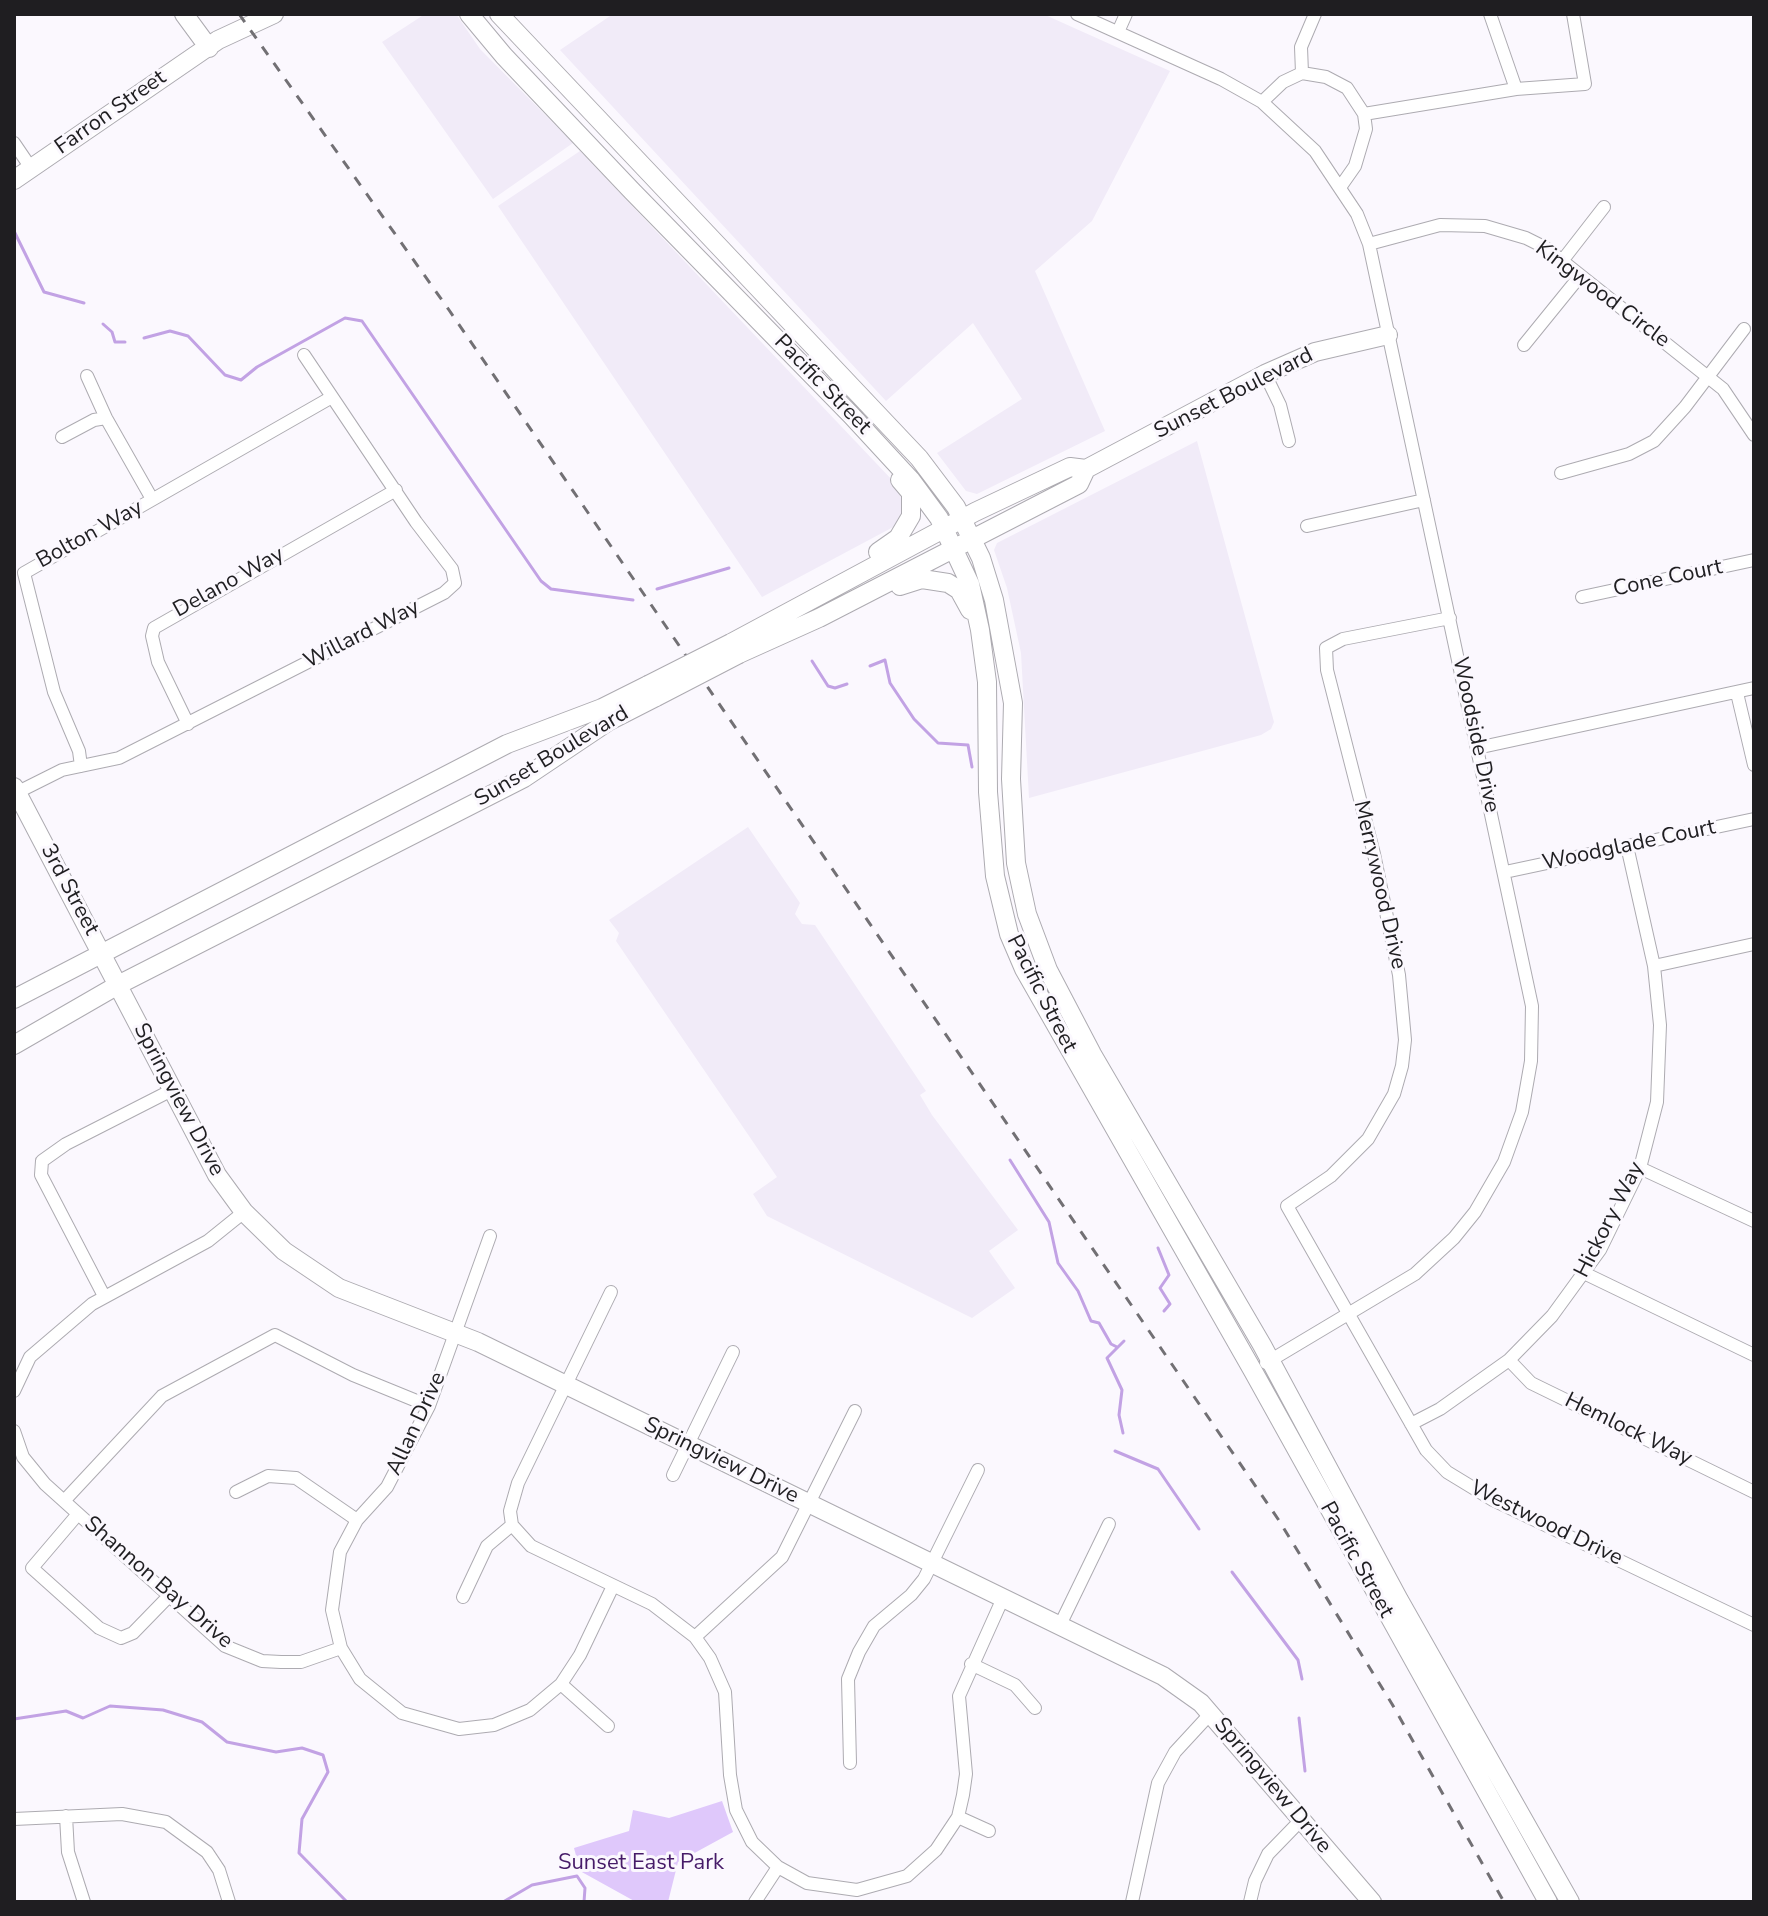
<!DOCTYPE html>
<html>
<head>
<meta charset="utf-8">
<style>
  body { margin:0 }
  #map { position:relative; width:1768px; height:1916px; overflow:hidden; background:#fbf8fe; font-family:"Nunito Sans",sans-serif }
  canvas { display:block }
  .frame { position:absolute; inset:0; border:16px solid #1f1e21; pointer-events:none }
</style>
</head>
<body>
<div id="map">
<canvas width="1768" height="1916"></canvas>
<div class="frame"></div>
</div>
<script>
const ctx = document.querySelector('canvas').getContext('2d');
ctx.lineJoin = 'round';
function fillPath(path, color) { ctx.fillStyle = color; ctx.fill(path, 'evenodd'); }
const poly = rows => new Path2D(rows.map(r => 'M' + r).join(''));
function stroke(path, color, width, dash) { ctx.strokeStyle = color; ctx.lineWidth = width; ctx.lineCap = dash ? 'butt' : 'round'; ctx.setLineDash(dash || []); ctx.stroke(path); }
function write(font, color, halo, rows, align = 'center') {
  ctx.font = font + ' "Nunito Sans",sans-serif'; ctx.lineWidth = 6; ctx.setLineDash([]); ctx.textBaseline = 'middle'; ctx.strokeStyle = halo; ctx.fillStyle = color; for (const [text, x, y, turn = 0] of rows) {
    ctx.save(); ctx.translate(x, y); ctx.rotate((+turn || 0) * Math.PI / 180); ctx.textAlign = isNaN(turn) ? turn : align; if (halo) ctx.strokeText(text, 0, 0); ctx.fillText(text, 0, 0); ctx.restore();
  }
}
fillPath(poly([
  [425,14,456,14,480,49,573,143,493,199,382,42],
  [613,14,1043,14,1170,71,1092,221,1035,271,1105,431,977,494,966,491,937,453,1022,399,973,323,886,401,560,50],
  [580,151,894,482,901,498,903,516,897,525,762,597,498,206],
  [1197,441,1274,722,1271,729,1261,735,1029,798,1021,653,1007,588,994,550,997,543],
  [748,827,800,903,795,914,802,924,815,925,926,1091,920,1095,932,1115,1018,1230,989,1251,1015,1288,972,1318,767,1216,753,1194,777,1177,616,941,619,933,609,920]
]), '#f1ebf8');
fillPath(poly([
  [722,1801,733,1832,678,1862,668,1902,636,1902,580,1871,574,1848,629,1831,633,1810,669,1818]
]), '#dfc8fb');
stroke(poly([
  [14,231,44,292,84,303],
  [103,324,112,332,115,342,125,342],
  [144,338,170,331,188,336,225,375,241,380,257,367,345,318,362,321,541,581,551,589,633,600],
  [657,589,729,568],
  [812,661,828,686,835,688,847,684],
  [870,666,885,660,890,683,914,719,938,743,968,745,972,767],
  [1010,1160,1049,1222,1058,1263,1078,1291,1091,1321,1099,1323,1111,1344,1117,1347],
  [1158,1248,1169,1275,1160,1288,1170,1304,1164,1311],
  [1123,1433,1119,1415,1122,1390,1107,1358,1124,1341],
  [1115,1451,1158,1469,1199,1529],
  [1232,1572,1298,1660,1302,1679],
  [1299,1718,1305,1771],
  [14,1719,66,1711,83,1718,110,1706,163,1710,202,1722,227,1742,276,1752,302,1748,323,1755,328,1772,302,1819,299,1853,347,1902],
  [503,1902,532,1885,577,1876,585,1888,584,1902]
]), '#c2a2e4', 3);
const street = poly([
  [1077,14,1221,79,1262,102,1315,151,1357,214,1369,244,1532,1006,1531,1061,1522,1112,1504,1162,1475,1212,1454,1238,1415,1274,1266,1363],
  [1118,32,1126,14],
  [1302,73,1301,47,1315,14],
  [1516,89,1585,84,1573,14],
  [1262,102,1283,82,1302,73,1326,77,1347,88,1364,114,1366,129,1355,166,1341,186],
  [1364,114,1516,89,1490,14],
  [14,143,31,168],
  [1369,244,1440,225,1485,226,1526,238,1546,248,1723,389,1754,435],
  [1562,261,1604,207],
  [1524,345,1580,276],
  [1265,374,1280,405,1289,441],
  [87,376,106,418,152,499],
  [62,437,94,420,106,418],
  [1561,473,1629,454,1654,441,1685,407,1744,329],
  [1307,526,1424,500],
  [1582,597,1754,560],
  [1450,618,1343,639,1326,648,1327,670,1374,854,1399,975,1405,1040,1402,1066,1394,1094,1368,1139,1331,1176,1287,1206,1426,1450,1447,1472,1493,1500,1754,1625],
  [1737,693,1754,765],
  [188,724,158,662,152,636,154,628,396,490],
  [1477,748,1754,688],
  [81,766,79,751,54,692,24,573,332,397],
  [14,794,62,770,119,758,444,593,455,583,452,569,416,522,304,355],
  [1505,872,1754,819],
  [1654,966,1754,944],
  [1640,1168,1754,1221],
  [490,1236,429,1406,387,1487,357,1520,340,1552,332,1610,341,1648,360,1679,402,1713,459,1729,494,1725,530,1710,561,1684,580,1655,613,1586],
  [1586,1274,1754,1355],
  [611,1292,518,1483,510,1511,512,1525,531,1546,652,1604,695,1637,710,1658,725,1692,730,1775,736,1810,752,1842,778,1867,807,1883,857,1890,907,1876,936,1850,958,1817,963,1795,966,1774,959,1696,1003,1598],
  [104,1296,41,1175,42,1161,66,1144,172,1090],
  [1509,1360,1531,1383,1754,1492],
  [14,1391,30,1357,92,1304,208,1241,244,1212],
  [1411,1424,1440,1409,1509,1360,1552,1316,1600,1250,1640,1168,1657,1102,1660,1025,1654,966,1627,846],
  [14,1431,23,1457,45,1484,225,1646,262,1661,281,1662,301,1662,341,1648],
  [673,1475,733,1352],
  [236,1492,268,1476,296,1478,357,1520],
  [64,1501,162,1396,275,1335,353,1375,429,1406],
  [78,1514,32,1568,99,1628,121,1638,133,1633,169,1596],
  [463,1597,487,1546,512,1525],
  [1060,1625,1109,1524],
  [695,1637,782,1557,855,1411],
  [971,1664,1015,1685,1035,1708],
  [561,1684,608,1726],
  [850,1763,848,1679,859,1652,874,1626,911,1595,924,1579,978,1470],
  [66,1816,68,1852,84,1902],
  [958,1817,989,1831],
  [14,1819,122,1814,166,1822,207,1852,219,1870,229,1902],
  [755,1902,778,1867],
  [1132,1902,1158,1783,1175,1752,1211,1713],
  [1250,1902,1255,1881,1268,1854,1301,1820]
]);
const secondary = poly([
  [184,14,209,48],
  [469,14,504,56,632,191,851,415,911,480,939,518,970,584,980,630,987,682,988,792,995,876,1009,934,1024,969,1253,1371,1548,1902],
  [499,14,919,458,956,507,981,558,994,600,1013,703,1011,779,1016,863,1027,914,1048,970,1092,1054,1262,1345,1399,1600,1570,1902],
  [14,180,218,40,274,14],
  [878,552,898,538,911,516,911,493,900,480],
  [900,586,922,579,948,583,959,590,970,610],
  [731,643,975,512,1070,467,1086,469,1265,374,1315,352,1388,335],
  [739,654,819,618,1079,484,1086,469],
  [14,787,217,1175,244,1212,284,1251,339,1288,478,1342,1163,1676,1201,1703,1372,1902],
  [14,999,507,744,602,708,648,685],
  [14,1045,118,985,524,778,609,721,656,697]
]);
stroke(street, '#adabb1', 14);
stroke(secondary, '#adabb1', 20);
stroke(street, '#fff', 12);
stroke(secondary, '#fff', 18);
stroke(poly([
  [239,14,449,310,1278,1519,1392,1704,1504,1902]
]), '#727074', 3, [10, 10]);
const secondaryBridge = poly([
  [648,685,731,643],
  [656,697,739,654]
]);
stroke(secondaryBridge, '#adabb1', 20, []);
stroke(secondaryBridge, '#fff', 18);
write('22px', '#1f1e21', '#fbf8fe', [
  ["Farron Street",111,113,-35],
  ["Kingwood Circle",1602,295,37],
  ["Pacific Street",822,385,46],
  ["Sunset Boulevard",1234,394,-27],
  ["Bolton Way",90,535,-29],
  ["Cone Court",1668,579,-12],
  ["Delano Way",229,583,-29],
  ["Willard Way",362,635,-27],
  ["Woodside Drive",1475,735,78],
  ["Sunset Boulevard",552,757,-31],
  ["Woodglade Court",1629,846,-12],
  ["Merrywood Drive",1379,885,77],
  ["3rd Street",69,890,62],
  ["Pacific Street",1041,994,63],
  ["Springview Drive",178,1100,62],
  ["Hickory Way",1610,1220,-63],
  ["Allan Drive",417,1424,-65],
  ["Hemlock Way",1628,1430,26],
  ["Springview Drive",721,1461,26],
  ["Westwood Drive",1546,1524,26],
  ["Pacific Street",1356,1560,61],
  ["Shannon Bay Drive",158,1583,41],
  ["Springview Drive",1272,1786,50]
]);
write('22px', '#461b68', '#fbf8fe', [
  ["Sunset East Park",641,1864]
]);
</script>
</body>
</html>
